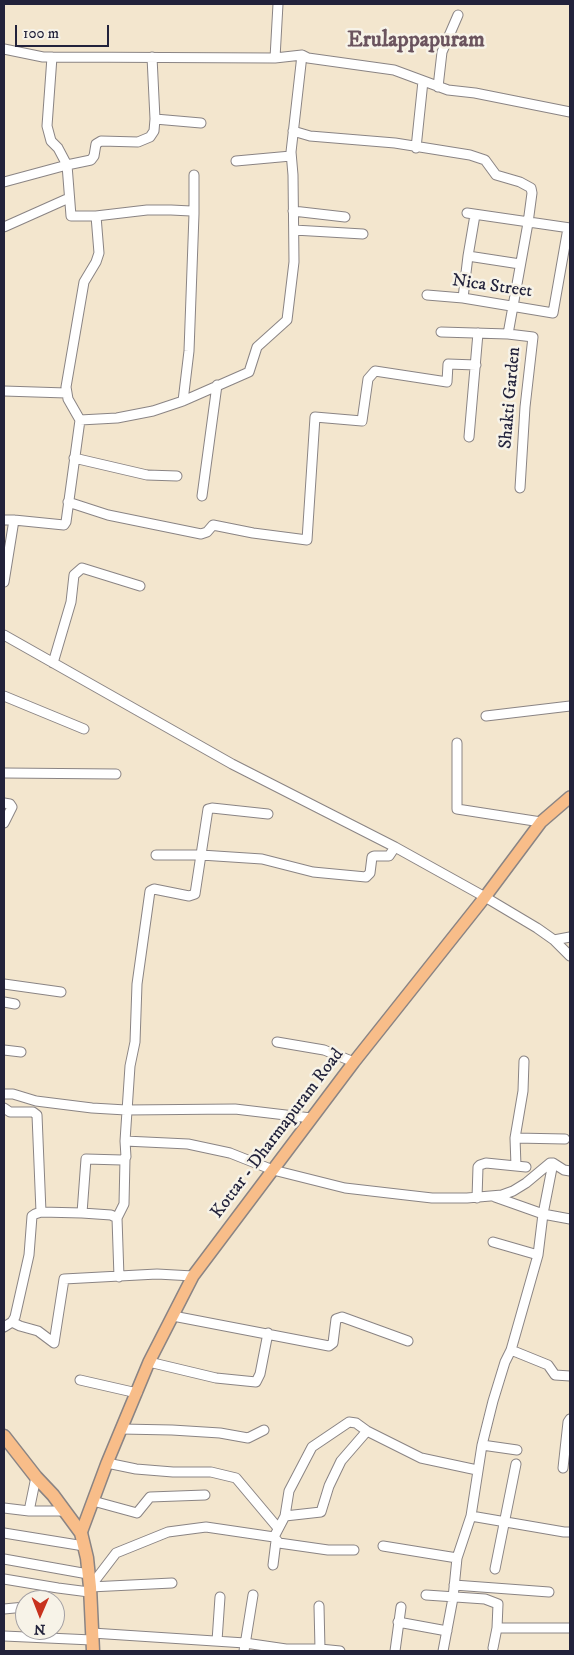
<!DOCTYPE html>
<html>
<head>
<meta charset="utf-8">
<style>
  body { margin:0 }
  #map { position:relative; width:574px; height:1655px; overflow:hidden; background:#f3e6ce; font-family:"IM FELL DW Pica",serif }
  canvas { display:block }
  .frame { position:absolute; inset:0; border:5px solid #22223b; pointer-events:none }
  .north { position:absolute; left:15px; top:1590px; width:50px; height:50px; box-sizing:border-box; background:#f7f3e8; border:1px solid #a29fa3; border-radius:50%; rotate:181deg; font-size:14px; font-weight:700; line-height:20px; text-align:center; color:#22223b }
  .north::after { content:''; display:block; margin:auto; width:18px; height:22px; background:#c8321e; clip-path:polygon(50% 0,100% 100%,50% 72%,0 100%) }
  .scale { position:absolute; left:15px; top:25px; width:94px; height:22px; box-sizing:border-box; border:2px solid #22223b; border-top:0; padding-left:6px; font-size:15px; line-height:18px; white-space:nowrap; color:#22223b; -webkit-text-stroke:4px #f7f3e8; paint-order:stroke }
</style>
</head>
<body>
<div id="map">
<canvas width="574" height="1655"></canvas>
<div class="frame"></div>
<div class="north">N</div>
<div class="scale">100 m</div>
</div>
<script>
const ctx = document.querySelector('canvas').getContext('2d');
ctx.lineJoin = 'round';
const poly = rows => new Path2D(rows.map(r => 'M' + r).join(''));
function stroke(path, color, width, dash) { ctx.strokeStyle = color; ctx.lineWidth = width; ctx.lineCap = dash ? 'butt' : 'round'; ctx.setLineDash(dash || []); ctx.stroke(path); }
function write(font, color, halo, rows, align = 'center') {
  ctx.font = font + ' "IM FELL DW Pica",serif'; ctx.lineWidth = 5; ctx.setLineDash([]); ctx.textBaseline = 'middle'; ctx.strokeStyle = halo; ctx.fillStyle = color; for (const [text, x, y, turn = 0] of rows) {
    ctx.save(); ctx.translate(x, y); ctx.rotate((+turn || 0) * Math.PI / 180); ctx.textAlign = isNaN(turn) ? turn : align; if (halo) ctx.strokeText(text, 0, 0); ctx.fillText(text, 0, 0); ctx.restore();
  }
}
const minor = poly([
  [4,49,43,57,52,57,275,58,302,55,308,58,394,70,448,90,475,93,570,112],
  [52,57,47,126,51,141,58,148,67,165,71,216,96,216,147,210,171,210,191,211,194,214,189,351,183,401],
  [275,58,278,4],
  [438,87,442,52,458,15],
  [155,119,201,123],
  [293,131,310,136,395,143,470,155,485,160,496,175,520,182,531,188,532,193,528,223,508,334],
  [416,148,423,81],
  [236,161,291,156],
  [4,182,67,165,91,160,94,156,96,144,101,141,138,142,150,137,154,131,155,119,152,57],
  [293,211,345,217],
  [467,213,570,228],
  [194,214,194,175],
  [4,227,69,198],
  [294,230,363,234],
  [468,256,520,264],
  [427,295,463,298,553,313,568,228],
  [463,298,468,256,475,215],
  [441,332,508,334,533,337,525,407,520,488],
  [4,391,66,393],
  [80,420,68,399,66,387,84,282,96,262,99,253,96,216],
  [469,437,478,333],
  [74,458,147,475,177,476],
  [202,496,217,385],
  [68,502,108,515,201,534,207,532,213,525,253,533,307,540,315,417,362,421,368,379,375,371,447,382,448,364,476,365],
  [4,520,14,520,64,525,66,522,80,420,117,418,153,411,183,401,249,372,257,347,287,320,294,262,293,175,291,152,302,55],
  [4,582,14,520],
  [4,635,232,764,395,847,485,897,537,928,554,940,570,956],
  [53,663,71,602,74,575,82,568,140,586],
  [4,696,84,729],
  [486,716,570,706],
  [457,743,457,809,541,822],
  [4,773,116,774],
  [4,803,10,804,12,807,4,823],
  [156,855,201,855,262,859,313,872,366,877,370,873,372,857,374,856,389,856,395,847],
  [554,940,570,937],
  [4,984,61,992],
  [4,1002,15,1004],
  [277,1042,324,1050,354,1062],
  [4,1050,21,1052],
  [4,1094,13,1094,36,1101,92,1108,126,1110,235,1109,311,1118],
  [4,1108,10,1112,33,1112,37,1115,41,1212],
  [515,1138,565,1139],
  [125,1141,188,1144,230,1153,273,1170,345,1188,432,1198,467,1198,502,1195,513,1191,526,1183,550,1163,553,1163,564,1170,570,1171],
  [516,1166,515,1138,523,1091,524,1061],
  [495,1197,543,1214,570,1219],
  [477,1198,478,1167,480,1165,486,1163,526,1167],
  [82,1213,86,1159,122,1160,126,1157,125,1141,130,1066,135,1042,137,984,150,891,154,889,189,896,195,894,208,809,212,808,268,814],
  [117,1218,124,1204,125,1159],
  [493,1242,538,1255],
  [173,1316,329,1346,333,1343,336,1319,342,1317,408,1341],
  [12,1322,20,1326,38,1331,54,1343,64,1279,157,1274,193,1276],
  [4,1327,12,1322,15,1317,29,1255,32,1216,35,1214,41,1212,82,1213,111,1215,117,1218,119,1277],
  [511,1350,548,1365,555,1375,570,1376],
  [149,1362,216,1378,256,1382,260,1374,268,1333],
  [80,1380,137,1393],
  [121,1429,172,1430,220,1433,248,1438,264,1430],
  [367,1431,341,1461,329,1486,321,1512,285,1516,289,1491,312,1447,349,1422,356,1423,367,1431,421,1458,477,1470],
  [482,1445,517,1450],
  [107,1463,136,1469,173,1472,211,1472,236,1478,278,1528],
  [563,1468,568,1422,570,1419],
  [93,1501,137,1513,150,1497,205,1495],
  [4,1508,29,1511,36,1477],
  [29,1511,64,1511],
  [471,1516,564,1532,570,1532],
  [4,1533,84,1546],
  [274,1537,279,1543,328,1550,354,1550],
  [383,1546,457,1558],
  [4,1559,88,1574],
  [273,1565,276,1541],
  [495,1569,516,1464],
  [4,1579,58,1588,89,1592],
  [454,1585,549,1592],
  [90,1587,116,1553,168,1532,206,1527,274,1537,285,1516],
  [90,1587,172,1583],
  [426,1595,485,1599,498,1604,497,1628,493,1648],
  [319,1606,320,1649],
  [4,1609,25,1607],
  [55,1610,56,1610],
  [398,1622,447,1631],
  [497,1628,570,1628],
  [92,1633,245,1643,286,1649,320,1649,340,1651],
  [4,1636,92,1640],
  [217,1641,220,1597],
  [244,1651,253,1595],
  [395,1651,401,1607],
  [443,1651,453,1598,457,1558,471,1516,482,1445,493,1401,505,1362,511,1350,538,1255,543,1214,553,1163]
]);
const major = poly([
  [81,1533,107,1463,149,1362,193,1276,354,1062,485,897,541,822,570,797]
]);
const highway = poly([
  [4,1436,36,1477,53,1495,81,1533,87,1558,90,1587,93,1651]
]);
stroke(minor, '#8a8484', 11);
stroke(major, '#8a8484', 14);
stroke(highway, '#8a8484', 15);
stroke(minor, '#fff', 9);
stroke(major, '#f8bd89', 11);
stroke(highway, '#f8bd89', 12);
write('18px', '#22223b', '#f7f3e8', [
  ["Nica Street",492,287,8],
  ["Shakti Garden",511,398,-85],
  ["Kottar - Dharmapuram Road",278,1134,-53]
]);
write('bold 22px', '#6b545e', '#f7f3e8', [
  ["Erulappapuram",416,41]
]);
</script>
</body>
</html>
